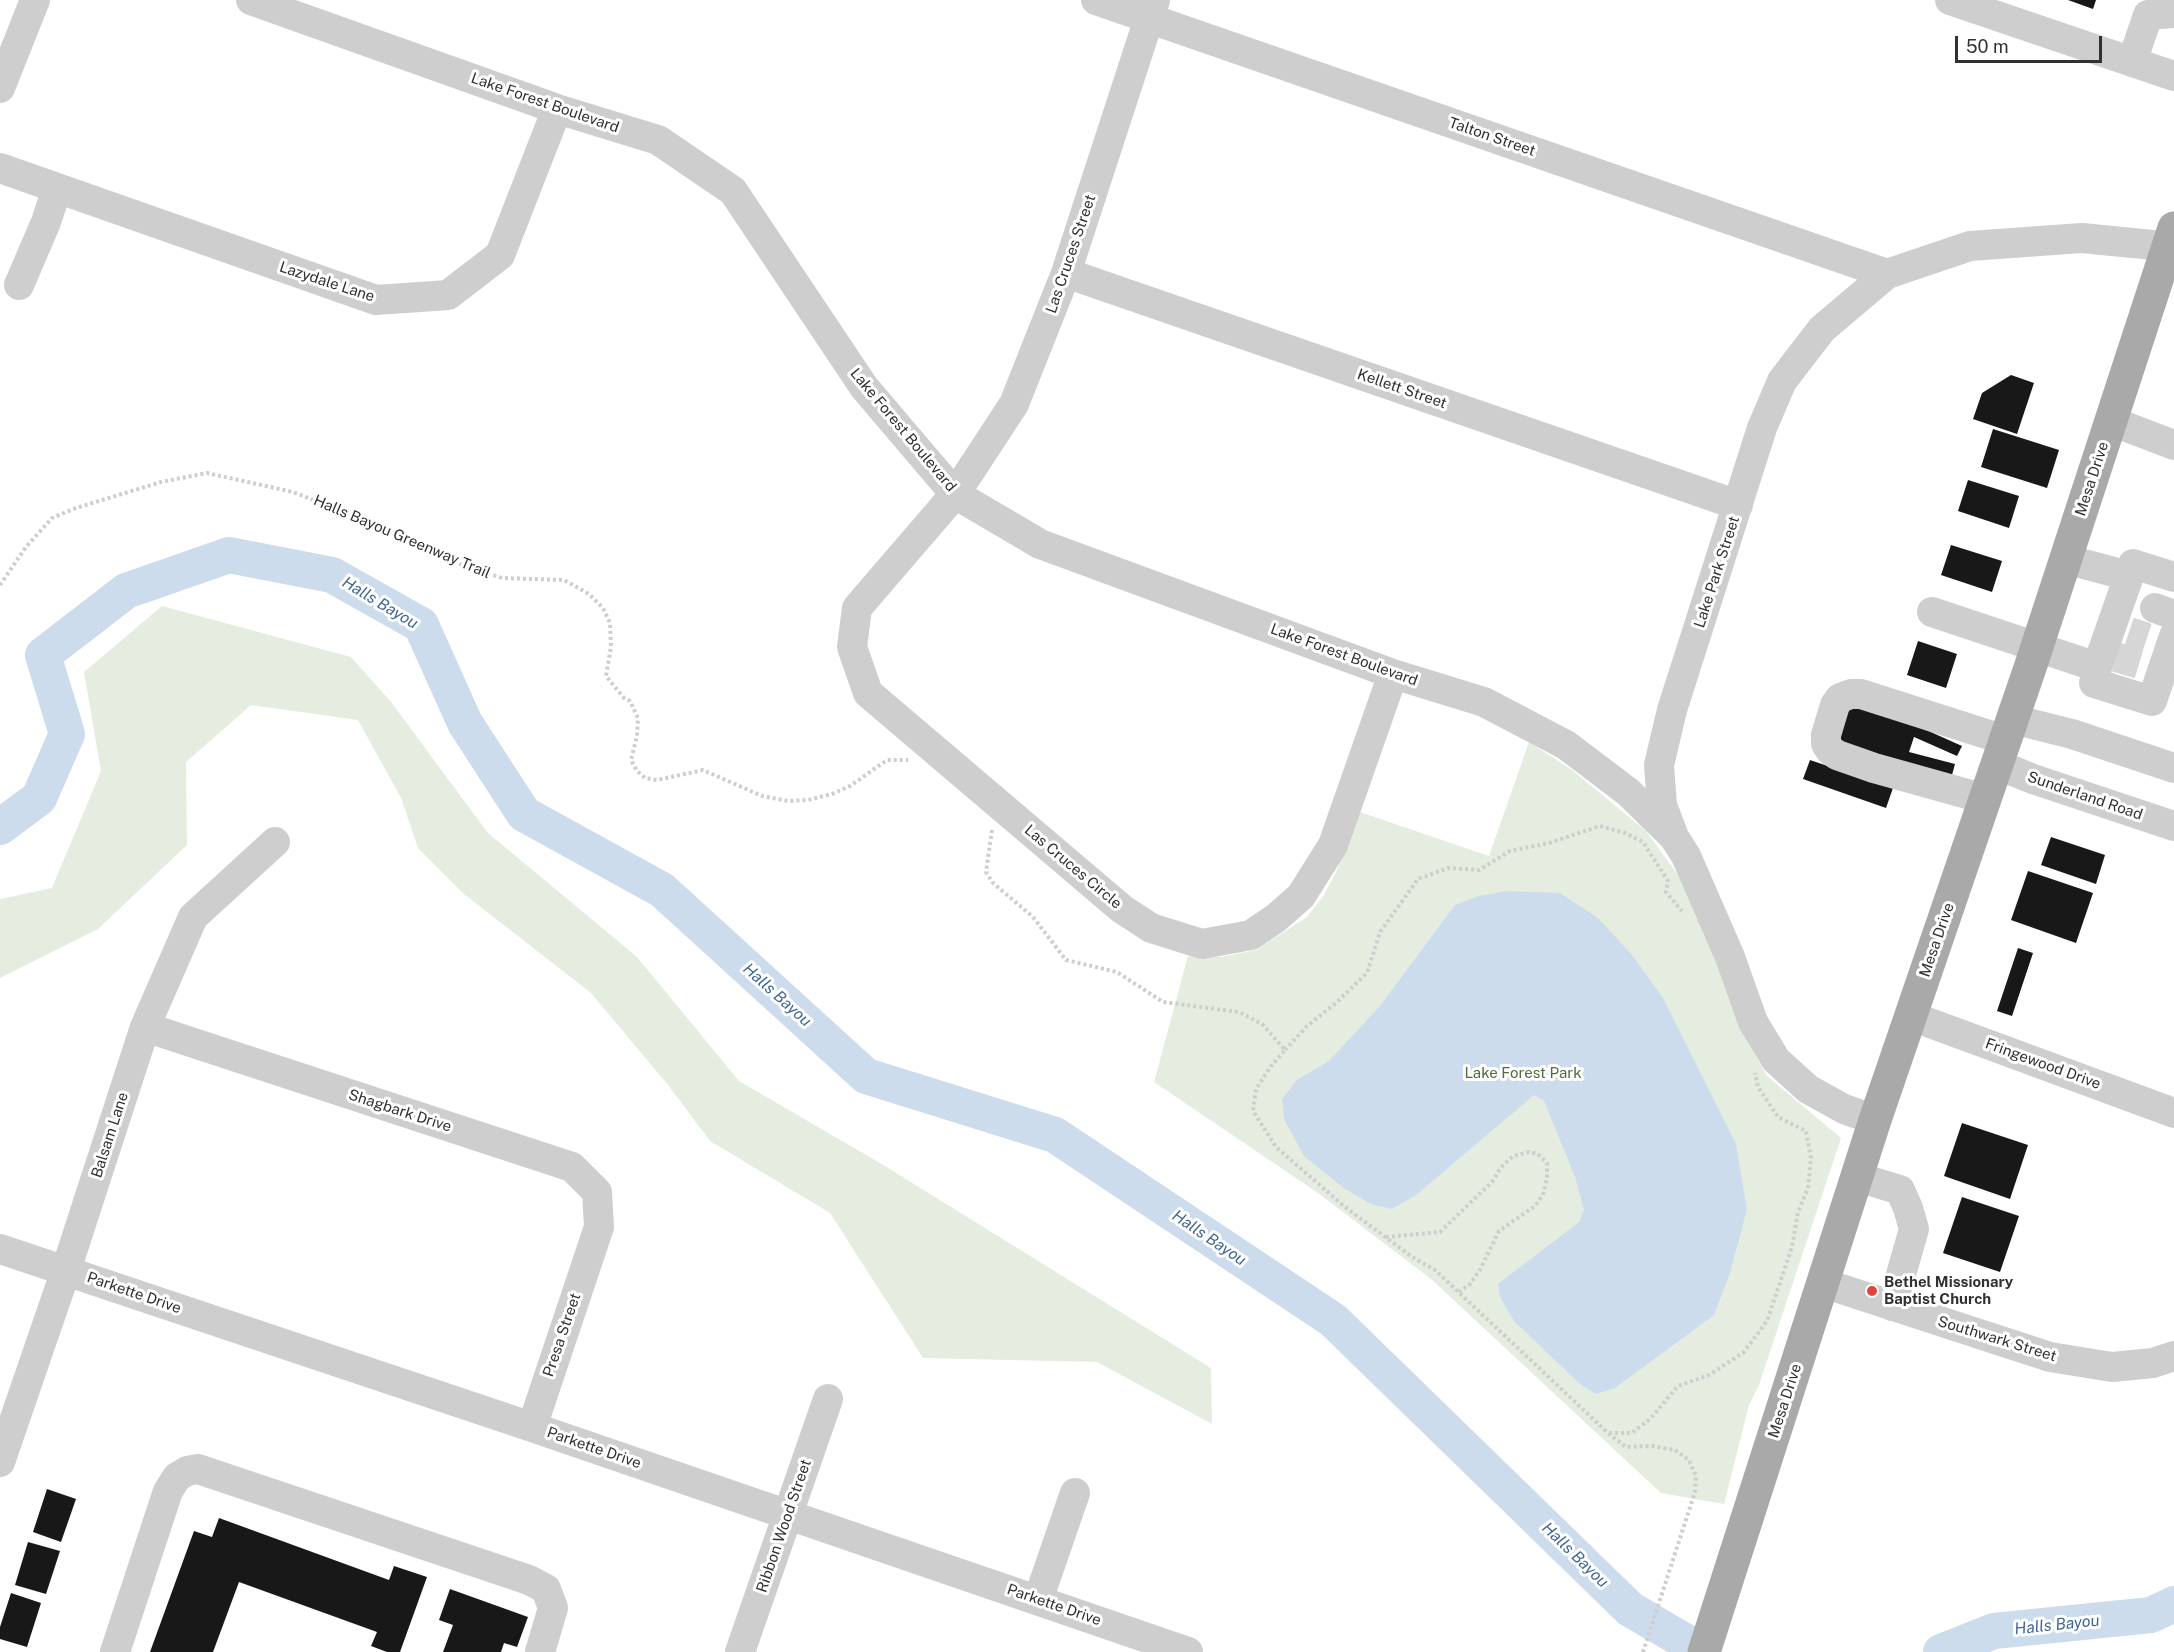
<!DOCTYPE html>
<html>
<head>
<meta charset="utf-8">
<style>
  body { margin:0 }
  #map { position:relative; width:2174px; height:1652px; overflow:hidden; background:#fff; font-family:"Public Sans",sans-serif }
  canvas { display:block }
  .scale { position:absolute; left:1955px; top:36px; width:147px; height:27px; box-sizing:border-box; border:3px solid #313131; border-top:0; padding-left:8px; font-size:18px; line-height:21px; white-space:nowrap; color:#313131; -webkit-text-stroke:4px #fff; paint-order:stroke }
</style>
</head>
<body>
<div id="map">
<canvas width="2174" height="1652"></canvas>
<div class="scale">50 m</div>
</div>
<script>
const ctx = document.querySelector('canvas').getContext('2d');
ctx.lineJoin = 'round';
function fillPath(path, color) { ctx.fillStyle = color; ctx.fill(path, 'evenodd'); }
const poly = rows => new Path2D(rows.map(r => 'M' + r).join(''));
function stroke(path, color, width, dash) { ctx.strokeStyle = color; ctx.lineWidth = width; ctx.lineCap = dash ? 'butt' : 'round'; ctx.setLineDash(dash || []); ctx.stroke(path); }
function write(font, color, halo, rows, align = 'center') {
  ctx.font = font + ' "Public Sans",sans-serif'; ctx.lineWidth = 6; ctx.setLineDash([]); ctx.textBaseline = 'middle'; ctx.strokeStyle = halo; ctx.fillStyle = color; for (const [text, x, y, turn = 0] of rows) {
    ctx.save(); ctx.translate(x, y); ctx.rotate((+turn || 0) * Math.PI / 180); ctx.textAlign = isNaN(turn) ? turn : align; if (halo) ctx.strokeText(text, 0, 0); ctx.fillText(text, 0, 0); ctx.restore();
  }
}
fillPath(poly([
  [162,606,351,657,391,702,488,833,637,957,739,1081,880,1163,1211,1368,1212,1424,1097,1362,923,1358,830,1213,710,1141,668,1085,591,993,464,894,418,848,401,798,358,720,251,705,186,762,187,845,98,929,0,978,0,899,52,888,101,771,84,672],
  [1529,742,1572,770,1646,831,1678,875,1693,910,1699,914,1748,1042,1767,1076,1841,1138,1759,1385,1749,1405,1724,1504,1661,1493,1431,1279,1318,1193,1154,1082,1188,956,1221,957,1256,950,1307,917,1324,895,1337,870,1357,811,1489,856]
]), '#e5ede0');
fillPath(poly([
  [1507,891,1560,893,1598,918,1632,955,1663,998,1736,1144,1747,1210,1729,1276,1714,1315,1615,1388,1596,1394,1580,1384,1514,1321,1500,1297,1498,1284,1579,1222,1584,1210,1575,1177,1544,1101,1534,1095,1416,1195,1392,1209,1371,1204,1345,1189,1304,1156,1284,1119,1282,1099,1297,1080,1329,1061,1380,1006,1455,905,1479,896]
]), '#cddcec');
stroke(poly([
  [0,827,39,798,67,734,43,655,126,591,229,555,332,575,421,625,465,723,524,814,662,890,866,1076,1055,1135,1333,1320,1630,1609,1703,1652],
  [1941,1652,1994,1631,2151,1615,2174,1604]
]), '#cddcec', 36);
fillPath(poly([
  [2068,0,2096,0,2093,9],
  [2011,375,2034,383,2017,434,1973,419,1982,393],
  [1993,429,2059,450,2047,488,1981,467],
  [1968,480,2019,496,2009,528,1958,511],
  [1951,545,2002,561,1992,592,1941,575],
  [1918,641,1957,654,1946,688,1907,675],
  [1847,704,1886,712,1962,746,1957,756,1914,737,1909,752,1955,764,1952,775,1839,743],
  [1810,760,1893,788,1886,808,1803,779],
  [2051,837,2105,855,2096,884,2041,865],
  [2028,871,2093,893,2076,943,2011,920],
  [2018,948,2033,953,2012,1016,1997,1011],
  [1962,1123,2028,1145,2010,1199,1944,1176],
  [1962,1197,2019,1216,2000,1272,1943,1253],
  [47,1489,76,1499,61,1542,33,1532],
  [219,1518,389,1580,394,1566,427,1577,400,1652,387,1652,371,1646,377,1632,239,1582,213,1652,150,1652,194,1531,212,1537],
  [28,1542,60,1551,46,1594,15,1585],
  [450,1589,528,1617,517,1647,504,1643,501,1652,443,1652,453,1625,439,1620],
  [11,1593,41,1603,27,1647,0,1639,0,1627]
]), '#181818');
stroke(poly([
  [2129,632,2147,638],
  [2116,657,2139,664]
]), '#d6d6d6', 30, [30, 15]);
stroke(poly([
  [0,585,26,547,52,518,76,508,161,482,207,473,293,492,371,523,462,565,502,578,564,580,589,594,603,608,610,623,611,647,606,676,624,698,630,701,638,718,637,736,631,760,637,771,645,778,657,780,703,770,762,796,788,801,808,800,832,794,850,786,887,760,908,760],
  [992,830,986,872,993,883,1033,917,1066,960,1117,972,1163,1002,1239,1012,1262,1024,1285,1050,1272,1065,1256,1089,1253,1111,1276,1147,1345,1207,1412,1257,1435,1270,1608,1433,1626,1447,1652,1446,1675,1450,1689,1460,1696,1476,1695,1492,1643,1652],
  [1285,1050,1307,1026,1337,1002,1367,973,1380,932,1418,879,1448,868,1479,870,1510,851,1549,843,1600,826,1625,833,1643,842,1668,881,1666,892,1682,911],
  [1386,1237,1440,1232,1492,1182,1501,1167,1513,1156,1529,1152,1538,1154,1547,1163,1547,1178,1543,1195,1535,1206,1499,1231,1480,1270,1470,1284,1459,1292],
  [1609,1433,1632,1433,1650,1419,1678,1386,1709,1375,1744,1352,1767,1321,1792,1247,1798,1212,1808,1188,1811,1158,1806,1131,1778,1117,1758,1087,1755,1073]
]), '#cecece', 4, [3, 3]);
stroke(poly([
  [251,0,557,109,658,140,733,191,864,387,955,494,1040,544,1393,674,1484,702,1566,745,1628,792,1674,837],
  [1096,0,1887,274],
  [1155,0,1066,273,1014,404,955,494,857,608,852,647,868,693,1122,909,1151,928,1202,944,1251,935,1276,918,1301,896,1333,845,1393,674],
  [1950,0,2174,76],
  [2132,62,2148,15,2174,13],
  [0,88,35,0],
  [0,168,376,300,448,295,500,255,557,109],
  [1066,273,1738,505],
  [19,285,46,222,57,188],
  [2111,421,2174,445],
  [2129,576,2133,564,2174,577],
  [2155,608,2174,615],
  [1932,612,2097,667,2129,576,2065,559],
  [2097,667,2094,683,2152,701,2174,636],
  [2012,719,2072,734,2174,768],
  [1996,764,2033,779,2174,826],
  [1985,799,1874,768,1837,755,1830,750,1826,744,1826,735,1835,705,1840,698,1851,694,1861,694,2005,740],
  [1911,1016,2174,1113],
  [145,1027,572,1167,597,1192,599,1227,532,1427],
  [1875,1120,1844,1109,1808,1089,1776,1060,1753,1022,1730,957,1686,856,1674,837,1662,805,1659,765,1672,710,1762,428,1782,381,1822,329,1887,274,1970,246,2082,238,2174,247],
  [1857,1177,1900,1190,1908,1208,1914,1229,1892,1306],
  [0,1249,532,1427,1188,1652],
  [1823,1283,2050,1357,2112,1367,2153,1363,2174,1356],
  [0,1462,66,1270,145,1027,193,917,275,842],
  [1038,1600,1075,1493],
  [115,1652,168,1491,177,1477,187,1471,198,1469,529,1580,546,1589,553,1608,540,1652],
  [740,1652,828,1399]
]), '#cecece', 30);
stroke(poly([
  [1704,1652,1875,1120,2032,662,2174,228]
]), '#a9a9a9', 33);
for (const [x, y, r, color] of [
  [1872,1291,6,"#e1463b"]
]) { const dot = new Path2D(); dot.arc(x, y, r, 0, 2 * Math.PI); ctx.fillStyle = color; ctx.fill(dot); stroke(dot, '#fff', 2); }
write('15px', '#313131', '#fff', [
  ["Lake Forest Boulevard",545,103,19],
  ["Talton Street",1492,137,19],
  ["Las Cruces Street",1071,254,-71],
  ["Lazydale Lane",327,282,18],
  ["Kellett Street",1402,389,19],
  ["Lake Forest Boulevard",903,430,50],
  ["Mesa Drive",2092,479,-72],
  ["Halls Bayou Greenway Trail",402,537,23],
  ["Lake Park Street",1717,572,-72],
  ["Lake Forest Boulevard",1344,655,20],
  ["Sunderland Road",2085,796,19],
  ["Las Cruces Circle",1073,867,40],
  ["Mesa Drive",1937,940,-71],
  ["Fringewood Drive",2043,1064,20],
  ["Shagbark Drive",400,1111,18],
  ["Balsam Lane",110,1135,-72],
  ["Parkette Drive",134,1293,19],
  ["Presa Street",562,1335,-71],
  ["Southwark Street",1997,1339,17],
  ["Mesa Drive",1785,1401,-72],
  ["Parkette Drive",594,1448,19],
  ["Ribbon Wood Street",784,1526,-71],
  ["Parkette Drive",1054,1605,19]
]);
write('15px', '#4e6c3f', '#fff', [
  ["Lake Forest Park",1523,1073]
]);
write('bold 15px', '#313131', '#fff', [
  ["Bethel Missionary",1884,1282],
  ["Baptist Church",1884,1299]
], 'left');
write('italic 16px', '#406792', '#fff', [
  ["Halls Bayou",380,603,31],
  ["Halls Bayou",777,995,42],
  ["Halls Bayou",1209,1238,34],
  ["Halls Bayou",1575,1555,44],
  ["Halls Bayou",2057,1625,-6]
]);
</script>
</body>
</html>
